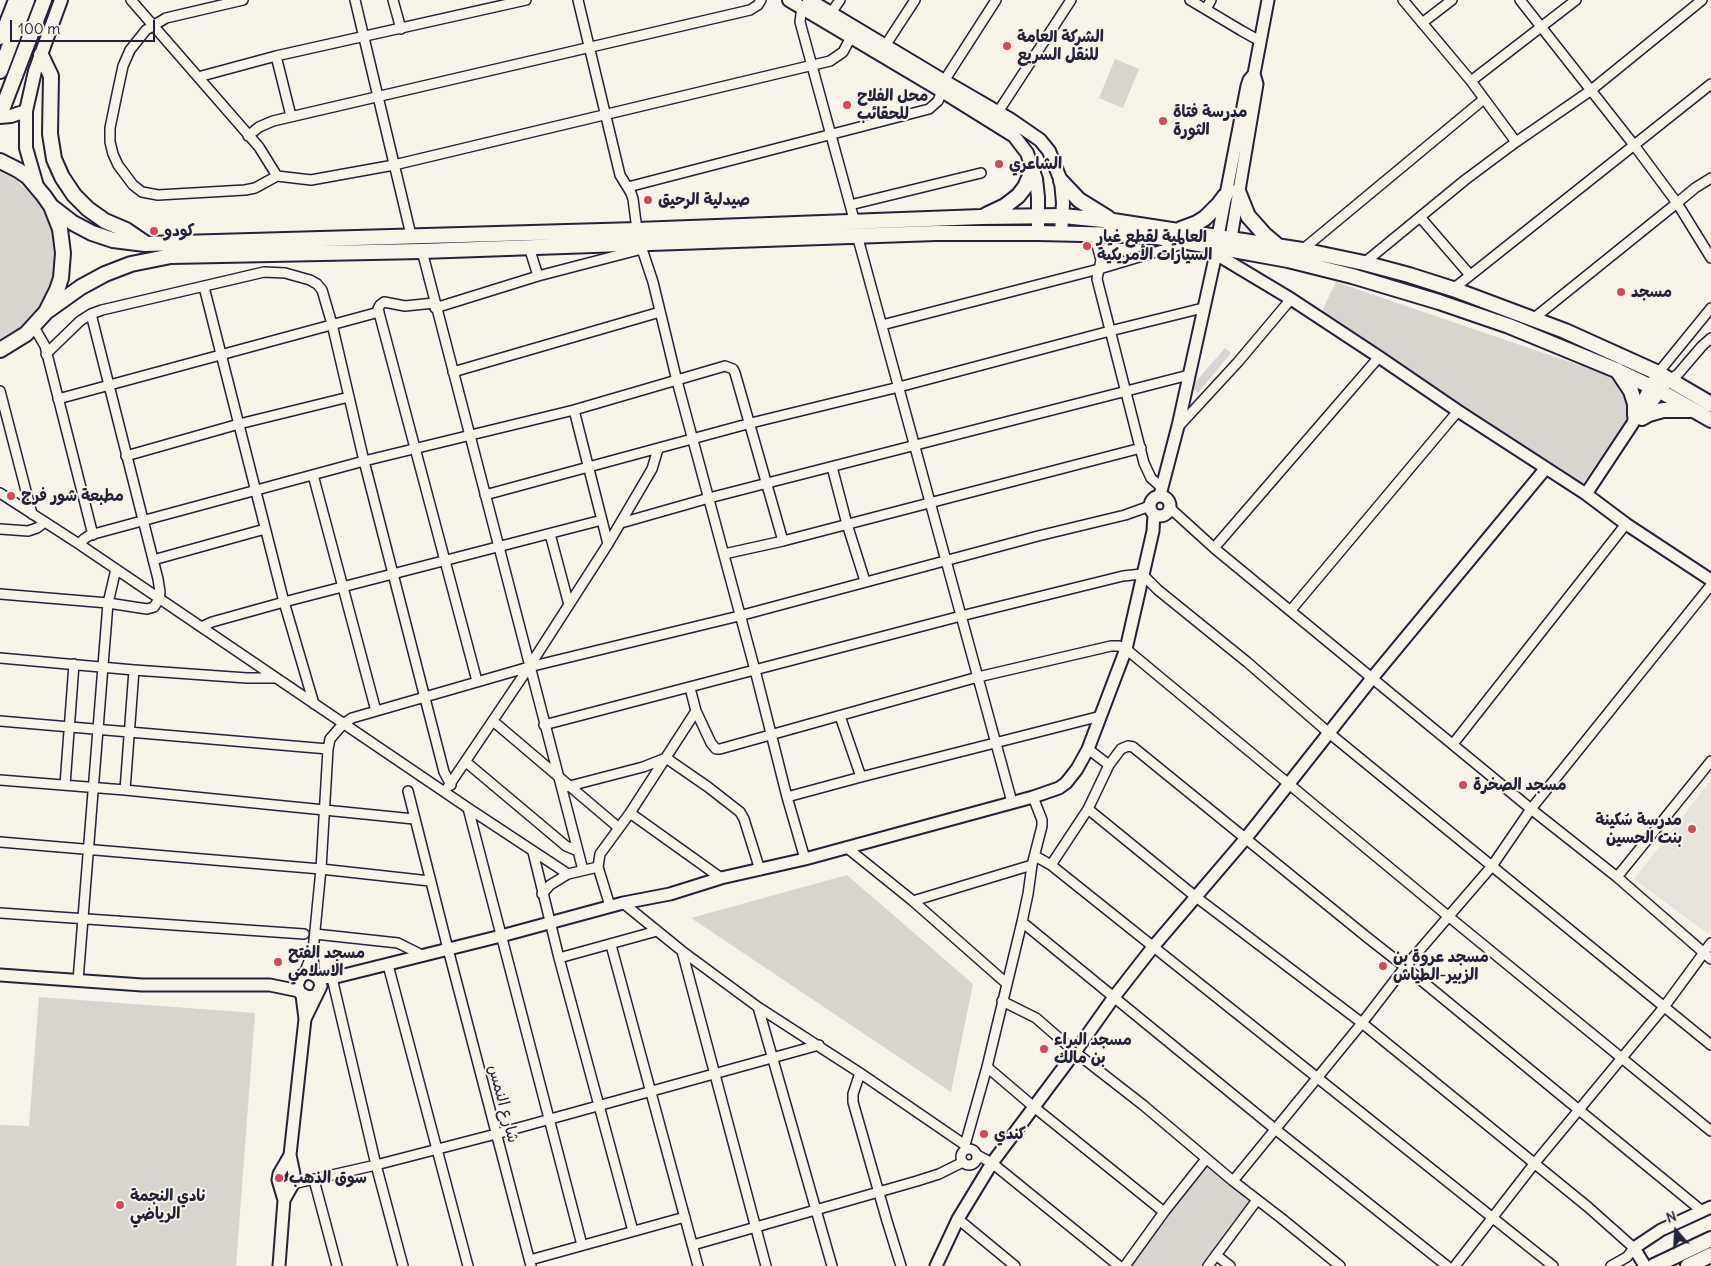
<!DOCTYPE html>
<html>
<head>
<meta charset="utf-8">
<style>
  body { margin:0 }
  #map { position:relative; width:1711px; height:1266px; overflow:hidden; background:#f7f3e8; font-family:Delius,sans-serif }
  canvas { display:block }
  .north { position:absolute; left:1651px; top:1206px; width:50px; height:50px; -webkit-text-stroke:4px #f7f3e8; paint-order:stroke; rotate:341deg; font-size:14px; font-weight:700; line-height:20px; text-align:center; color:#22223b }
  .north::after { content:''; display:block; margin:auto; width:18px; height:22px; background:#22223b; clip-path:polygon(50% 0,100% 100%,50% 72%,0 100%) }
  .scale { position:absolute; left:10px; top:20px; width:145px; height:22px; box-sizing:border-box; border:2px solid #22223b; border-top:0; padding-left:6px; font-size:15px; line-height:18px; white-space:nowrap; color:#22223b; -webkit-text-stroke:4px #f7f3e8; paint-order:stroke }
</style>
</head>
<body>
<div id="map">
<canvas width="1711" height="1266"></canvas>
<div class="north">N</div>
<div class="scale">100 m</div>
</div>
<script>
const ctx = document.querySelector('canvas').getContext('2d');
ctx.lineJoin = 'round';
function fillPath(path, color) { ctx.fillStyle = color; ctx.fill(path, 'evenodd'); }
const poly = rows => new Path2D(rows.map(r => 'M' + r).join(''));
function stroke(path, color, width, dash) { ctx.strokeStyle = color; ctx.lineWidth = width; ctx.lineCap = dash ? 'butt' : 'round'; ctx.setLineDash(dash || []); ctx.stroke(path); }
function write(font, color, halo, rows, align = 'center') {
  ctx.font = font + ' Delius,"Playpen Sans Arabic",sans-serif'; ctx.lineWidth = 4; ctx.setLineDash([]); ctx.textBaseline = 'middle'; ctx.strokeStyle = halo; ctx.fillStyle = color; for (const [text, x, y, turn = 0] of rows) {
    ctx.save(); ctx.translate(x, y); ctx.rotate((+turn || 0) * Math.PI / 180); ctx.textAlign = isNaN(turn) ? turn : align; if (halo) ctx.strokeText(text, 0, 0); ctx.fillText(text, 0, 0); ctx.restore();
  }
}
fillPath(poly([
  [1711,780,1711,929,1708,934,1634,879]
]), '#e7e3db');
fillPath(poly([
  [1115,59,1139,69,1123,108,1099,98],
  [0,172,15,179,38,201,53,230,56,262,49,294,33,319,10,339,0,342],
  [1336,282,1611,376,1629,399,1628,420,1582,484,1321,313],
  [1225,348,1231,353,1198,393,1191,387],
  [847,875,973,984,951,1092,691,918],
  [39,997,255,1013,236,1266,0,1266,0,1125,29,1126],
  [1207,1160,1257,1200,1208,1266,1125,1266]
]), '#d8d5cf');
const minor = poly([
  [131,0,259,147,277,176],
  [243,0,166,18,146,30,130,50,123,66,117,94,110,128,110,142,113,154,118,165,133,185,142,192,158,195,245,190,255,188,277,176,311,180,394,165,830,61,843,52,851,37],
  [355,0,411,235],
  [393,0,401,29],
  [578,0,620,175,631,193,633,199,637,230],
  [1190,0,1242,31,1260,41],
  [1403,0,1471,81,1516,142],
  [1520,0,1634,145,1677,203,1695,188,1711,178],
  [803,9,801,14,800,22,855,223],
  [1206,9,1211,0],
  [831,13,840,0],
  [1422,23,1452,0],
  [883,49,915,0],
  [276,56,291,116],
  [198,77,276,56,526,0],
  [944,81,996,0],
  [1471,81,1576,0],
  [998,112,1071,0],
  [248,136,259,127,273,121,750,10,758,5,761,0],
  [628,187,929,109,938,101,942,91],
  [850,205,981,173],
  [1420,217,1470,275],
  [1094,234,1101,260,1097,279,1144,463,1151,478,1161,487],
  [857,235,1012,802],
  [640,243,653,282,677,381,755,670,787,797,805,859],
  [529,247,538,276],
  [1302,250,1484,99],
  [422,251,583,870],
  [1364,263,1465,180,1516,142,1590,91,1702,0],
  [204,287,284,602,314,704],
  [1453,289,1711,84],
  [434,303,405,306,384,302,380,305,378,309,477,681],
  [435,308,538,276,642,249],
  [1533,319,1677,203,1711,258],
  [882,325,1099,269,1186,243],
  [34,327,45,346,93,535],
  [46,354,80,321,91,314,102,310,264,272,285,273,310,280,317,284,322,290,332,324,364,461,444,772,451,785],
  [453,372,660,312],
  [1658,373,1711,308],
  [1669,380,1678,374,1702,346,1711,338],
  [0,391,32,514],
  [58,399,379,312],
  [574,410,608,544],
  [1179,426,1238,362,1291,299],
  [126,456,239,424,349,397],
  [832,467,847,524,865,581],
  [313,475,376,711],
  [0,493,79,544,468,808,568,874],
  [485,495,751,423,899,387,1110,331,1203,308],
  [1170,508,1214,548,1531,809,1617,877,1711,959],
  [621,523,709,498,1189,375],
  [0,529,28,531,37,528,45,522],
  [550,534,569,605],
  [79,544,84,539,90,535,364,461,574,410,725,366,733,369,735,373,783,541],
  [1214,548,1379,357],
  [724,554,783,541,1141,448],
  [153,560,265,529],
  [0,594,108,603,147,609,154,607,159,599,160,592,158,579,91,314],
  [1291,610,1458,411],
  [201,627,212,622,284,602,602,520],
  [0,658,134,670,247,678,274,678],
  [690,688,696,711,711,743,716,749,720,749,978,677,1111,646,1119,646,1126,649,1448,916,1711,1131],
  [840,716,861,777],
  [0,721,328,749],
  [493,721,619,828],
  [544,725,961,616,1123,576,1142,574,1158,590,1247,662,1329,733,1711,1045],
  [1453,744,1626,524],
  [1088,749,1109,765],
  [466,762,566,846,578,851],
  [0,780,125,790,414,819],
  [65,785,74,664],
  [448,787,529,667,608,544,652,469,658,449],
  [562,788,643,767,666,758,708,787,740,812,744,819,760,870],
  [125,790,134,670],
  [408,791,448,949,531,1266],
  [787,797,861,777,1101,716],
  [468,808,582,1245],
  [1088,809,1196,897,1362,1023,1588,1207,1634,1248,1627,1257,1611,1266],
  [630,813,721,878],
  [0,842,321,869,430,881],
  [846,847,913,901,1006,983],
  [533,852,559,958,633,1231],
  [1035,856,1051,865,1553,1266],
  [1051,865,1088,809,1109,765,1121,749,1128,746,1133,747,1368,938,1405,967,1702,1211],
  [598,867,600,854,630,813,696,711],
  [1617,877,1711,761],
  [542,894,550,885,568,874,598,867,610,906],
  [913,901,1032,865],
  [623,903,682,951,758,1007,860,1073,965,1145,966,1149],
  [0,913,304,934],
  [1022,922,1275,1129,1447,1266],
  [315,934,398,943,422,955],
  [611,945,698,1266],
  [682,951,766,1266],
  [559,958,657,931],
  [388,965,468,1266],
  [304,974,313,951],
  [314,975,313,951,321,869,328,749,330,739,343,724,352,718,529,667,739,616,1038,536,1125,515,1150,506],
  [332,978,376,1165,403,1266],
  [78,981,108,603,116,569],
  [1002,1001,1036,1018,1075,1052,1143,1105,1233,1181,1281,1218,1340,1266],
  [758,1007,832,1266],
  [987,1067,1034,1107,1164,1212],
  [860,1073,853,1094,853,1102,887,1221,901,1266],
  [965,1145,987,1067,1022,922,1028,894,1032,865,1042,826,1042,820,1033,797],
  '961 1157a8 8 0 1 1 16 0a8 8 0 1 1-16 0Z',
  [977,1155,992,1163,1119,1266],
  [314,1180,337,1266],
  [1233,1181,1362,1023,1405,967,1492,866,1531,809,1711,585],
  [288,1185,376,1165,496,1134,819,1045],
  [958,1219,1015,1266],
  [693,1245,917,1181,939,1174,963,1162],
  [1216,1255,1230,1266],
  [530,1260,685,1217],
  [1125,1266,1164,1212,1206,1159],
  [1208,1266,1257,1200],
  [1455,1266,1534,1164,1664,1007,1711,943]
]);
const tertiary = poly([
  [1218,236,1247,86,1249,80,1254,74],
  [1231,238,1257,84,1254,74,1268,0],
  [1216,254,1291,299,1379,357,1458,411,1586,494,1626,524,1711,580],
  [1641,418,1665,384],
  [1586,494,1633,423,1635,415,1658,373],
  [1160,495,1178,426,1217,249],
  '1150 506a10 10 0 1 1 20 0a10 10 0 1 1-20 0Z',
  [0,975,142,985,270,985,299,991],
  [317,976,332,978,501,936,623,903,670,894,721,878,805,859,1033,797,1059,788,1066,783,1077,769,1088,749,1126,649,1153,531,1154,514],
  [305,1019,321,986,319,979,314,975,308,973,301,976,297,985,300,993,308,997,315,996],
  [284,1200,278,1180,279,1174,290,1155],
  [279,1266,284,1200,293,1184,294,1174,290,1155,305,1019,302,995],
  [936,1266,958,1219,992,1163,1075,1052,1114,997,1153,947,1246,838,1373,677,1546,468],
  [1645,1266,1634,1248,1661,1230,1711,1207]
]);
const secondary = poly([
  [789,0,942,91,1014,136,1027,153,1036,179,1038,197,1038,233],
  [809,0,944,81,1011,120,1040,140,1049,151,1061,181,1063,203,1061,233],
  [0,38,15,0],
  [0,117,11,116,26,111],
  [37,186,26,148,26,111,35,71,61,0]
]);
const primary = poly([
  [41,55,51,76,50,134,54,159,62,177,74,195,88,209,105,221,126,230,145,243],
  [0,161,18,170,28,177,44,196,51,206,60,229,63,253,61,278,57,290,46,312,26,334,0,350],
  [1061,181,1079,200,1108,218],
  [1238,191,1248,216,1264,234,1277,245],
  [51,206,73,223,92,233,113,240,145,244,637,230,981,217,1063,216,1113,221,1302,250,1364,263,1409,275,1453,289,1565,331,1658,373,1711,404],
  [986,215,1005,206,1018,196,1025,187,1033,169],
  [1181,229,1197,223,1205,218,1219,204,1225,196],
  [46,312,81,287,105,274,131,264,171,256,422,251,936,233,1038,233,1127,235,1157,237,1217,247,1288,260,1352,276,1439,302,1509,326,1616,370,1660,391,1711,420],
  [1617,370,1631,391,1635,404,1635,415],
  [1642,418,1649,414,1663,410,1692,410]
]);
const trunk = poly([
  [0,71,27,0],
  [0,115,44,0],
  [1654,1266,1711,1239],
  [1688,1266,1711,1255]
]);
stroke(minor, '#22223b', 12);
stroke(tertiary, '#22223b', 15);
stroke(secondary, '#22223b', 16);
stroke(primary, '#22223b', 18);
stroke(trunk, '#22223b', 18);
stroke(minor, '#f7f3e8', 9);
stroke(tertiary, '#f7f3e8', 11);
stroke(secondary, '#f7f3e8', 12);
stroke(primary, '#f7f3e8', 14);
stroke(trunk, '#f7f3e8', 14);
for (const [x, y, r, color] of [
  [1007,46,5,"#d1495b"],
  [847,105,5,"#d1495b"],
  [1163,121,5,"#d1495b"],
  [999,164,5,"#d1495b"],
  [648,200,5,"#d1495b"],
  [154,231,5,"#d1495b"],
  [1087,246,5,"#d1495b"],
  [1621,292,5,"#d1495b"],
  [11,496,5,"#d1495b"],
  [1463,785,5,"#d1495b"],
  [1692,829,5,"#d1495b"],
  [278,962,5,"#d1495b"],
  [1383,966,5,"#d1495b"],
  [1044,1049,5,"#d1495b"],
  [984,1134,5,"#d1495b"],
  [279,1178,5,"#d1495b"],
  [120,1205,5,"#d1495b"]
]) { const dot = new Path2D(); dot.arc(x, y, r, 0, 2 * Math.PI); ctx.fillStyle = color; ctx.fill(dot); stroke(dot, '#f7f3e8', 2); }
write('bold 16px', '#22223b', '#f7f3e8', [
  ["الشركة العامة",1017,37],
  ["للنقل السريع",1017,55],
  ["محل الفلاح",857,96],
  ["للحقائب",857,114],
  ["مدرسة فتاة",1173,112],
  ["الثورة",1173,130],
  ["الشاعري",1009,164],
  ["صيدلية الرحيق",658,200],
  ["كودو",164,231],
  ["العالمية لقطع غيار",1097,237],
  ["السيارات الأمريكية",1097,255],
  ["مسجد",1631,292],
  ["مطبعة شور فرج",21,496],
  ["مسجد الصخرة",1473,785],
  ["مدرسة سُكينة",1682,820,"right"],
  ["بنت الحسين",1682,838,"right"],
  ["مسجد الفتح",288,953],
  ["الاسلامي",288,971],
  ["مسجد عروة بن",1393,957],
  ["الزبير-الطياش",1393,975],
  ["مسجد البراء",1054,1040],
  ["بن مالك",1054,1058],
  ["كندي",994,1134],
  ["سوق الذهب",289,1178],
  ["نادي النجمة",130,1196],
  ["الرياضي",130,1214]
], 'left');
write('16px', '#22223b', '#f7f3e8', [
  ["شارع النمس",503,1104,75]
]);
</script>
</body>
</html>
